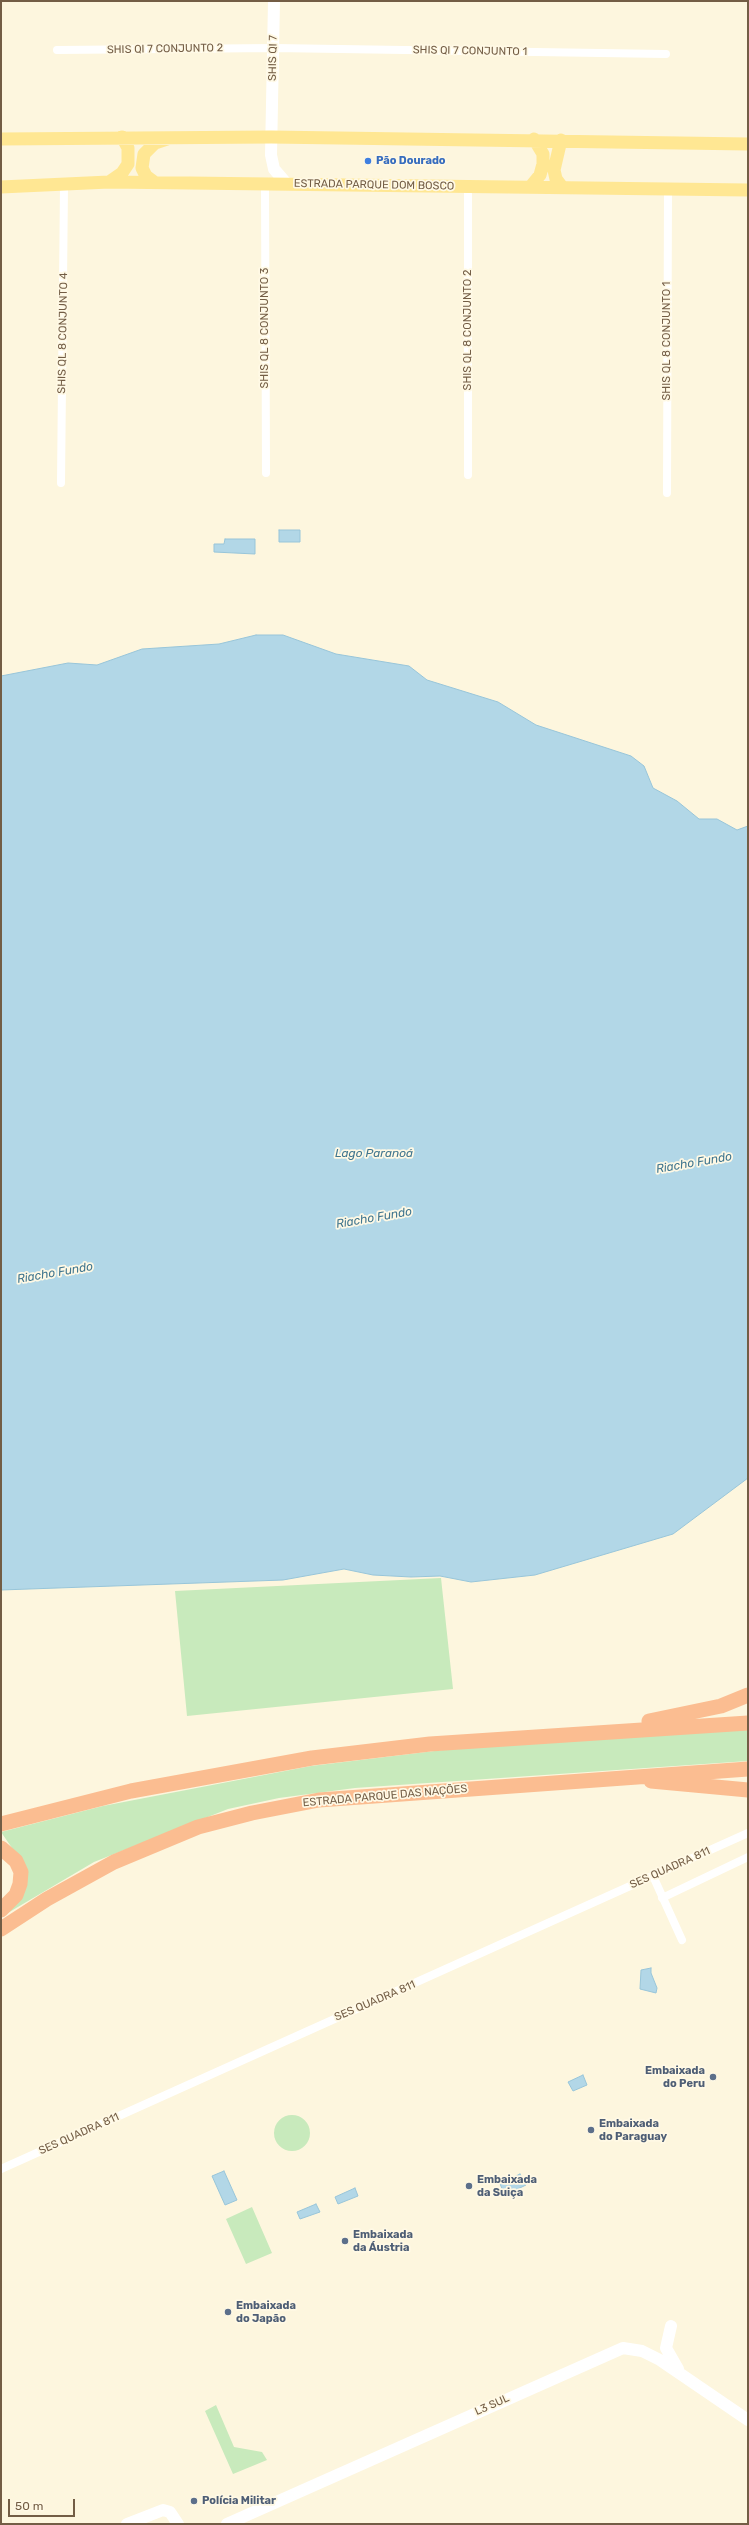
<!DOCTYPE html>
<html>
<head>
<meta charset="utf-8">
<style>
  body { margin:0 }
  #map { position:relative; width:749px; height:2525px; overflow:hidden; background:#fdf6de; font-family:Rubik,sans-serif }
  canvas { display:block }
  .frame { position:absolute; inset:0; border:2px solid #735d45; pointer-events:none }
  .scale { position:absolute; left:8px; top:2499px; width:67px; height:18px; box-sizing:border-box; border:2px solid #735d45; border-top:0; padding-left:5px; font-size:12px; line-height:14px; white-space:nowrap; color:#735d45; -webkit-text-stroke:3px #fff9e5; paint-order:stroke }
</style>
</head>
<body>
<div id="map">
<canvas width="749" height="2525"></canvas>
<div class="frame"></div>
<div class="scale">50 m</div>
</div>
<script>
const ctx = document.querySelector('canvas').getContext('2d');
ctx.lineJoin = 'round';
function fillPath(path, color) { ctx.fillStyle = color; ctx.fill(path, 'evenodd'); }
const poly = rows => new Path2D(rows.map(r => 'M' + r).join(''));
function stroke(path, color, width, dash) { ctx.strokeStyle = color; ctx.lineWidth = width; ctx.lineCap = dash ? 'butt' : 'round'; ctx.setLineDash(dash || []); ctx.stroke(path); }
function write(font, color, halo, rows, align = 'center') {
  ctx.font = font + ' Rubik,sans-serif'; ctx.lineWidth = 3.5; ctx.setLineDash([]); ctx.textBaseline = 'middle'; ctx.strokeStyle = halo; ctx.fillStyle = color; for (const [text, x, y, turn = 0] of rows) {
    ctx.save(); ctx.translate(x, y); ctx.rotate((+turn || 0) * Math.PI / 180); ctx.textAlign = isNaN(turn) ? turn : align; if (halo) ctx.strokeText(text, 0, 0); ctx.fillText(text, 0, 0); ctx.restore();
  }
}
fillPath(poly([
  [441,1578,453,1689,187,1716,175,1591],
  [748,1728,748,1761,355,1788,279,1798,228,1809,94,1862,1,1917,25,1867,1,1832,103,1806,311,1766,484,1745],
  '274 2133a18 18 0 1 1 36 0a18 18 0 1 1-36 0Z',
  [252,2207,272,2253,246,2264,226,2219],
  [216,2405,234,2447,262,2452,267,2460,233,2474,205,2411]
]), '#c8eabc');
const water = poly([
  [279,530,300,530,300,542,279,542,279,530],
  [225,539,255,539,255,554,214,552,214,544,224,544,225,539],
  [256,635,283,635,336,654,409,666,427,680,498,702,536,725,631,756,644,766,653,788,677,801,699,819,717,819,737,830,748,826,748,1478,673,1534,535,1575,471,1582,440,1576,411,1577,373,1575,344,1569,283,1580,1,1590,1,676,68,663,97,665,142,649,219,644,256,635],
  [651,1968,651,1973,657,1988,656,1993,640,1989,641,1970,651,1968],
  [583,2075,587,2085,573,2091,568,2082,583,2075],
  [224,2171,237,2200,225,2205,212,2176,224,2171],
  [520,2174,526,2185,505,2195,500,2184,520,2174],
  [355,2188,358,2196,338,2204,335,2197,355,2188],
  [316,2204,320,2212,300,2219,297,2212,316,2204]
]);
fillPath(water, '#b2d7e7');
stroke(water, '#98c5d9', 1);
stroke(poly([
  [57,50,274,48,666,54],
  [265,183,266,473],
  [468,186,468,475],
  [61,483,64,184],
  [667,493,668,189],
  [653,1876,682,1940],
  [662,1898,748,1857],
  [1,2169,748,1833]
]), '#fff', 8);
stroke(poly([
  [274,1,271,155,274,169,286,183],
  [671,2326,666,2348,678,2369],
  [127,2524,163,2510,170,2512,178,2524],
  [227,2524,623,2348,642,2351,660,2360,748,2420]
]), '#fff', 12);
stroke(poly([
  [1,139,271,137,748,144],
  [561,140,554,170,556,179,562,187],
  [109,182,122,173,128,164,128,148,122,137],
  [154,182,146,176,142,168,144,154,155,143,167,139],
  [531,186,540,175,543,164,543,154,534,139],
  [1,187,109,182,748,190]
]), '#ffe793', 13);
stroke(poly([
  [649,1721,721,1706,748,1695],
  [651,1781,748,1790],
  [1,1824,131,1791,312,1758,430,1744,748,1723],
  [1,1848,16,1861,21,1872,20,1884,16,1895,1,1910],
  [1,1929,47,1899,114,1862,198,1827,252,1813,319,1800,748,1769]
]), '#fbbd91', 15);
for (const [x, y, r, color] of [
  [368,161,4,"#3f7fe0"],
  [713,2077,4,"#5c6f8a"],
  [591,2130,4,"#5c6f8a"],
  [469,2186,4,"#5c6f8a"],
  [345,2241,4,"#5c6f8a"],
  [228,2312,4,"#5c6f8a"],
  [194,2501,4,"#5c6f8a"]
]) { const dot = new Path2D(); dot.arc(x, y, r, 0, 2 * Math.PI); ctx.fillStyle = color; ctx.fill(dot); stroke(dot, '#fff9e5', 1.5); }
write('11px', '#735d45', '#fff9e5', [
  ["SHIS QI 7 CONJUNTO 2",165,49,-1],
  ["SHIS QI 7 CONJUNTO 1",470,51,1],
  ["SHIS QI 7",273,58,-89],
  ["ESTRADA PARQUE DOM BOSCO",374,185,1],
  ["SHIS QL 8 CONJUNTO 3",265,328,-90],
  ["SHIS QL 8 CONJUNTO 2",468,330,-90],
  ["SHIS QL 8 CONJUNTO 4",63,333,-89],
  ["SHIS QL 8 CONJUNTO 1",667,341,-90],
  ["ESTRADA PARQUE DAS NAÇÕES",385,1796,-5],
  ["SES QUADRA 811",670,1868,-24],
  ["SES QUADRA 811",375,2001,-23],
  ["SES QUADRA 811",79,2134,-24],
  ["L3 SUL",492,2405,-24]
]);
write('bold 11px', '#366cbe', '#fff9e5', [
  ["Pão Dourado",376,161]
], 'left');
write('bold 11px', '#4e5e75', '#fff9e5', [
  ["Embaixada",705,2071,"right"],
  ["do Peru",705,2084,"right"],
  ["Embaixada",599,2124],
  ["do Paraguay",599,2137],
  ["Embaixada",477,2180],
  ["da Suiça",477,2193],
  ["Embaixada",353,2235],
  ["da Áustria",353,2248],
  ["Embaixada",236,2306],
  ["do Japão",236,2319],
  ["Polícia Militar",202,2501]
], 'left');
write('italic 12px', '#41768f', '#fff9e5', [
  ["Lago Paranoá",374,1154],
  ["Riacho Fundo",694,1163,-10],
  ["Riacho Fundo",374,1218,-10],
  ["Riacho Fundo",55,1273,-10]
]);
</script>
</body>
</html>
